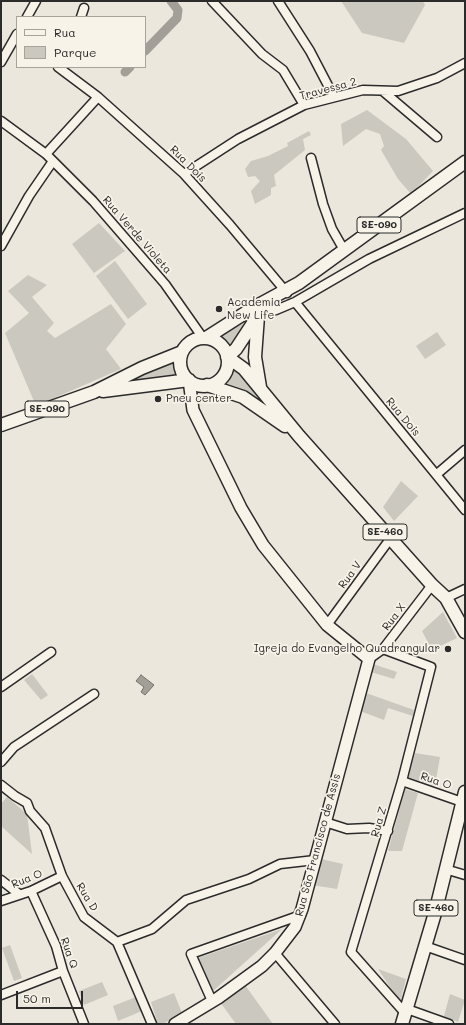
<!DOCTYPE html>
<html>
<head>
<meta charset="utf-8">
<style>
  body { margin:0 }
  #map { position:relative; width:466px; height:1025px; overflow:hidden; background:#ebe7dd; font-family:Mali,sans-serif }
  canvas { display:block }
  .frame { position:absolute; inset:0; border:2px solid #2b2b2b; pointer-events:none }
  .legend { position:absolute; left:16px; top:16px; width:130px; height:52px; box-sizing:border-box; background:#f7f3e8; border:1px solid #a5a39c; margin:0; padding:5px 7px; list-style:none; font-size:12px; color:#2b2b2b }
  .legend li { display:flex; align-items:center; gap:8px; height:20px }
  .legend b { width:20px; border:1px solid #a5a39c }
  .scale { position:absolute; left:16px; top:991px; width:67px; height:18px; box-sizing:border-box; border:2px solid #2b2b2b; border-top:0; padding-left:5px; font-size:12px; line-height:14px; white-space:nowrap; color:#2b2b2b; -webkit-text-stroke:3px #f7f3e8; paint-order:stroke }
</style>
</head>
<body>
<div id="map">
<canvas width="466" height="1025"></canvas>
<div class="frame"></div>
<ul class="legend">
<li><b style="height:5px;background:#f7f3e8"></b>Rua</li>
<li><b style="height:11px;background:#cbc8bf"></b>Parque</li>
</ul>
<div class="scale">50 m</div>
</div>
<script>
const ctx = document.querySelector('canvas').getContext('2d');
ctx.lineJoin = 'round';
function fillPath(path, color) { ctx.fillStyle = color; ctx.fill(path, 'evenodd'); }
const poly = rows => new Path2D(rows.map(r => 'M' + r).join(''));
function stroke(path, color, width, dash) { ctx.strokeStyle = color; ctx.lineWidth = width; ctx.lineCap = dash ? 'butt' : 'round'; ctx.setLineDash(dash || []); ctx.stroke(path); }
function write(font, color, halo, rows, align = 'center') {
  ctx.font = font + ' Mali,sans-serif'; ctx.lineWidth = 3.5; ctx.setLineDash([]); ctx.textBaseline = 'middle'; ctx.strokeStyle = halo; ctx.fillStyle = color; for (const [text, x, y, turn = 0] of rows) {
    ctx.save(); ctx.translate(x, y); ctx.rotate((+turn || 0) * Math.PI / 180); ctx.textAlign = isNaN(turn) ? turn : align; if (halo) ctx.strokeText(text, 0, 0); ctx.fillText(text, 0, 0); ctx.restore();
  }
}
fillPath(poly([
  [341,1,423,1,425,5,404,43,362,33],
  [367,110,406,139,433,171,411,194,398,179,381,150,384,146,380,134,366,129,343,146,341,124],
  [309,131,311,135,303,139,305,150,274,175,276,186,271,188,271,195,255,204,251,191,260,181,255,176,248,177,245,169,251,161,268,156,288,146,287,143],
  [99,223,125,251,94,273,72,244],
  [115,261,147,304,128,319,96,276],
  [28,275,47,285,32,297,54,323,47,331,55,338,111,304,126,324,106,349,121,369,36,406,5,333,29,313,8,291],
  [254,319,236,356,226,345,215,337],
  [437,332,446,345,425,359,416,346],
  [175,358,175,372,180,381,121,387],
  [231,363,278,413,216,386,226,375],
  [401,481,418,496,394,521,383,507],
  [443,612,457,638,432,650,422,631],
  [373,664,397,672,394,679,371,672],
  [32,674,48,695,41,700,24,680],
  [366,693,414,710,413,716,388,708,384,720,360,711],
  [415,753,440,757,435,786,408,777],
  [405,789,418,793,402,851,388,851],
  [7,797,27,814,32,854,1,826,1,804],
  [321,859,343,864,337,889,312,885],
  [282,929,213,991,198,958],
  [10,945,22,978,14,981,2,948],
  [378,969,406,979,400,1002],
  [102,982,108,995,84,1005,79,991],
  [245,985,273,1024,236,1024,220,1002],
  [174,993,182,1013,163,1024,158,1024,151,1002],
  [450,994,465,1000,458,1022,444,1016],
  [136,997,142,1011,118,1021,113,1006]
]), '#cbc8bf');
const water = poly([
  [141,675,154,685,145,695,141,692,144,687,136,681,141,675]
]);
fillPath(water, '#a29f98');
stroke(water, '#72716c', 1);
stroke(poly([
  [145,51,177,18,178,10,171,1],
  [125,72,130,67]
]), '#a29f98', 9);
const street = poly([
  [212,1,262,54,283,70,304,105],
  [278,1,310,51,334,97],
  [27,17,36,1],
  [81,17,84,8],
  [1,62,17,34],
  [58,67,98,97,184,174,230,225,287,293],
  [384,92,437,137],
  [1,121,46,154,93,201,165,284,203,338],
  [46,154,98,97],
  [311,158,323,204,332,229,344,250],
  [184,174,238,139,304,105,363,90,398,91,437,78,465,63],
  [1,246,29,196,53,161],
  [295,302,465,510],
  [260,314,276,310,295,302,369,259,465,213],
  [437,474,465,450],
  [446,598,465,589],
  [327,625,390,539],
  [383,649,431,667,402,781,351,952,405,1013],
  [369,659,383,649,432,585],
  [1,687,51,652],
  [1,762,14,747,94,694],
  [402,781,462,802],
  [1,785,15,796,27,803,30,811,45,828,62,876,84,917,117,942,152,1024],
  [325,822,347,829,369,828,388,831],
  [445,869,465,875],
  [1,880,19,894],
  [31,891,56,946,63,971,84,1024],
  [1,901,31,891,62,876],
  [117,942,152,929,186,900,249,879,280,864,315,860],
  [425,946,465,960],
  [275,953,335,1024],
  [1,995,63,971],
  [212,1001,191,954,301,915],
  [407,1009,449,1024]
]);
const secondary = poly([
  [175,1024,218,998,262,966,275,953,295,927,302,909,369,659,327,625,263,545,241,508,193,410,189,380]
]);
const primary = poly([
  [258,316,255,357,260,387],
  [206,338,253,308,299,283,465,162],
  '180 362a24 24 0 1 1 48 0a24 24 0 1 1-48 0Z',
  [227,357,236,349,259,314,270,305],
  [228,361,233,361,244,369,299,436,432,585,446,598,465,632],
  [207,385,243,397,285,426],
  [103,391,189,380],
  [1,425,94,392,142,368,182,352],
  [402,1024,435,913,465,792]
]);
stroke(street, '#2b2b2b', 11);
stroke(secondary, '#2b2b2b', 14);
stroke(primary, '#2b2b2b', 15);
stroke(street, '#f7f3e8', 8);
stroke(secondary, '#f7f3e8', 11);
stroke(primary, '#f7f3e8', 12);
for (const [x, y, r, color] of [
  [219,309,4,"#2b2b2b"],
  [158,399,4,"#2b2b2b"],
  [448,649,4,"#2b2b2b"]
]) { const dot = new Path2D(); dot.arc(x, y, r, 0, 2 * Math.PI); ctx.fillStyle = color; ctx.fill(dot); stroke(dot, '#f7f3e8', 1.5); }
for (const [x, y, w] of [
  [379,225,44],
  [47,409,44],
  [385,532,44],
  [436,908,44]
]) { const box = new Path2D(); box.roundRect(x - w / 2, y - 8, w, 16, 3); ctx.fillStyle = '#f7f3e8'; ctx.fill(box); stroke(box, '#2b2b2b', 1); }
write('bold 10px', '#2b2b2b', null, [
  ["SE-090",379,225],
  ["SE-090",47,409],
  ["SE-460",385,532],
  ["SE-460",436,908]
]);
write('11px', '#2b2b2b', '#f7f3e8', [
  ["Travessa 2",328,89,-15],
  ["Rua Dois",188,164,45],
  ["Rua Verde Violeta",137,235,49],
  ["Rua Dois",403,417,50],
  ["Rua V",350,575,-54],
  ["Rua X",394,617,-53],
  ["Rua O",436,781,19],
  ["Rua Z",379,822,-74],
  ["Rua São Francisco de Assis",318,845,-75],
  ["Rua O",27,879,-22],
  ["Rua D",87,897,59],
  ["Rua Q",69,953,71]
]);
write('11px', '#2b2b2b', '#f7f3e8', [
  ["Academia",227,303],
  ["New Life",227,316],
  ["Pneu center",166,399],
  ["Igreja do Evangelho Quadrangular",440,649,"right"]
], 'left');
</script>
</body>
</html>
